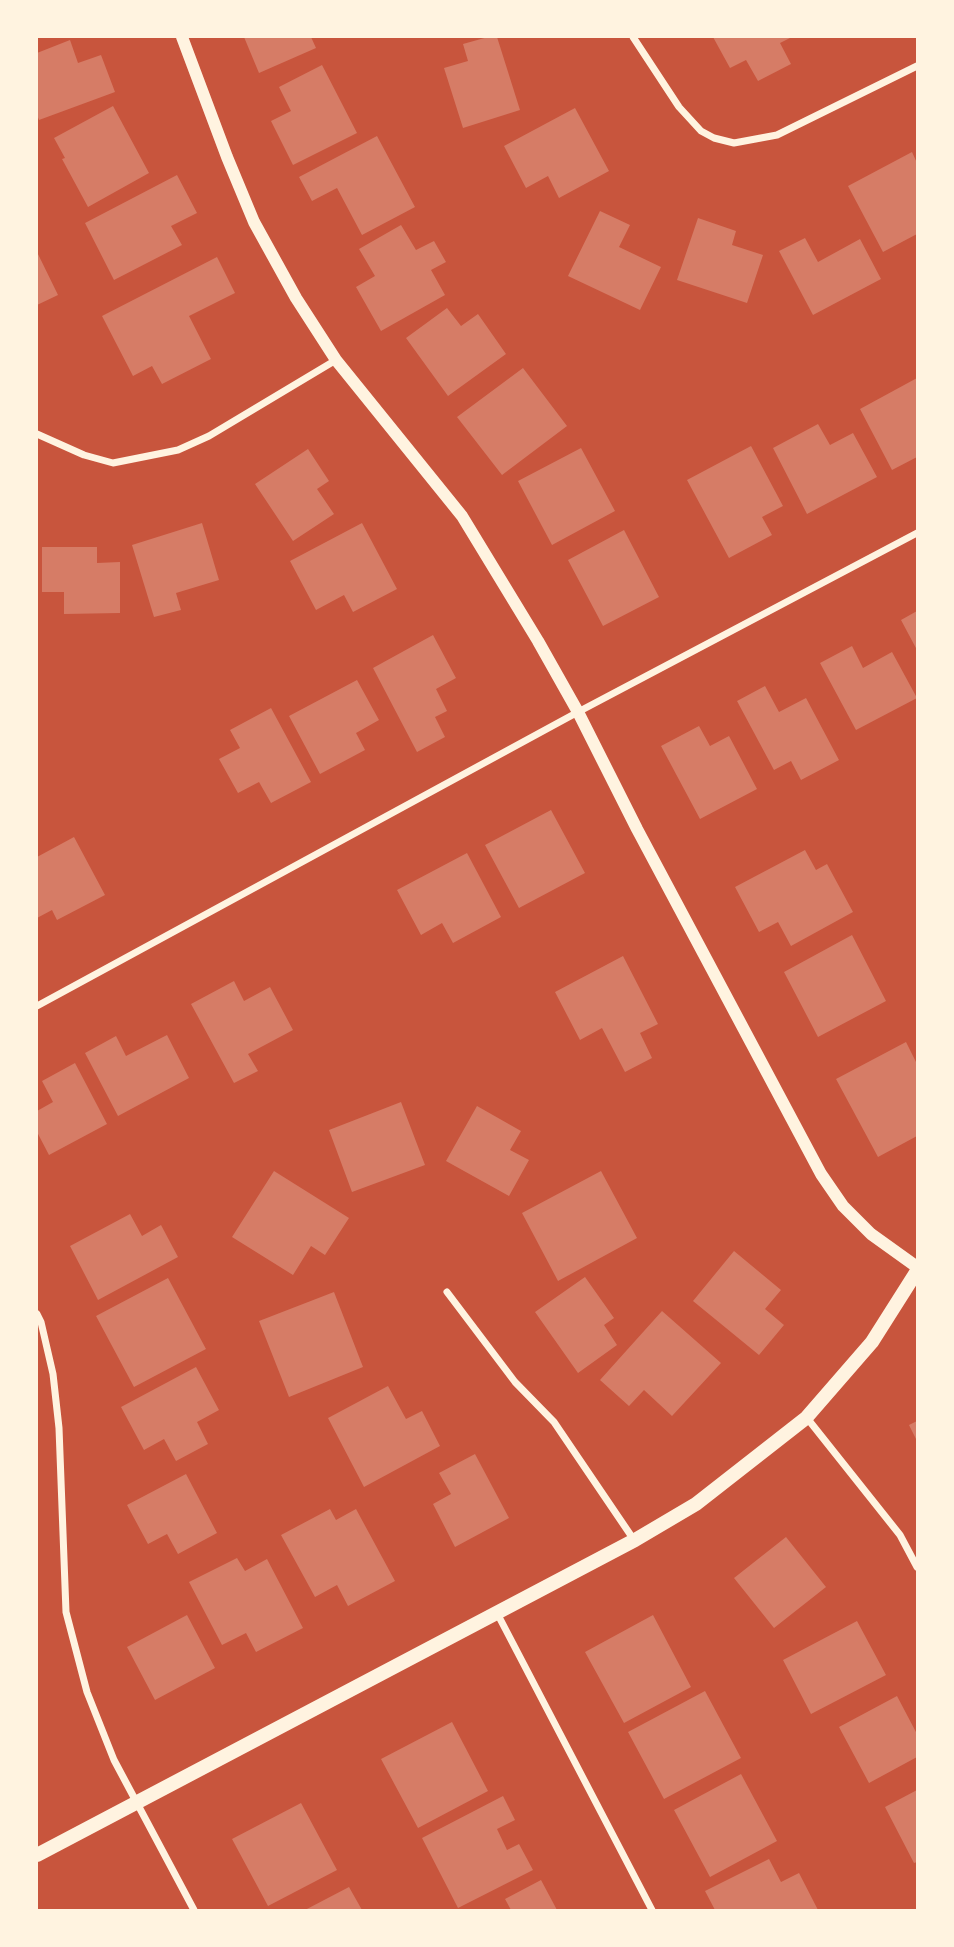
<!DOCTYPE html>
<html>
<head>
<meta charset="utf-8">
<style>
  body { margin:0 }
  #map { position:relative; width:954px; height:1947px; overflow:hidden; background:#c8553d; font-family:Jost,sans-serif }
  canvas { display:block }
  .frame { position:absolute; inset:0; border:38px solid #fff3e0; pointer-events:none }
</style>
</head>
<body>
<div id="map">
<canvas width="954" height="1947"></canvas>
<div class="frame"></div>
</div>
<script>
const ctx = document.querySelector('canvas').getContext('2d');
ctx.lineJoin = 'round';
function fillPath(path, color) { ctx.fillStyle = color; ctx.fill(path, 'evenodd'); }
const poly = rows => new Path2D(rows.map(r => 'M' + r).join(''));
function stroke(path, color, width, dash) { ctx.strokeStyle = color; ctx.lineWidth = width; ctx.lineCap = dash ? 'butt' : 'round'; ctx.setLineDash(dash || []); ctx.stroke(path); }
fillPath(poly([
  [244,37,311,37,316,48,259,73],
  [488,37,497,37,520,110,463,128,444,68,468,61,463,44],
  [713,37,792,37,780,43,791,64,758,81,746,60,730,68],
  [70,40,78,63,101,55,115,92,39,120,37,115,37,53],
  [322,65,357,133,293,165,271,121,291,111,279,87],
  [113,106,149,173,88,207,62,159,65,158,54,138],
  [575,108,609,171,559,198,548,176,526,188,504,146],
  [377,136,415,207,362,235,337,188,312,201,299,177],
  [912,152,917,163,917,234,883,252,848,186],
  [177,175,197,213,171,226,182,245,114,280,85,223],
  [600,211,630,225,619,247,661,267,640,310,568,276],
  [698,218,736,231,732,245,763,255,747,303,677,280],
  [401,225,416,250,434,241,446,262,431,270,445,295,381,331,356,287,375,276,359,249],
  [805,238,818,262,860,239,881,279,813,315,779,251],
  [37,252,58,295,37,305],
  [217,257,235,293,189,316,211,359,162,384,152,366,133,376,102,316],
  [447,308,461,326,478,314,506,354,448,396,406,338],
  [523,368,567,426,502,475,457,417],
  [917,378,917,457,892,470,860,409],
  [818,424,830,445,853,433,877,477,807,514,773,448],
  [751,446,783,506,762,517,772,535,729,558,687,480],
  [581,448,615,511,552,545,518,481],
  [308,449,329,481,317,489,334,514,293,541,255,484],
  [202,523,219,580,176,593,181,610,154,617,132,545],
  [362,523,397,589,353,612,344,595,316,610,290,561],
  [624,530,659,597,603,626,568,560],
  [42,547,97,547,97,563,120,562,120,613,64,614,64,592,42,592],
  [917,611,917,650,901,620],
  [433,635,456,678,436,689,447,711,435,717,445,737,417,752,373,668],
  [852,646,863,668,892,652,917,698,856,730,820,663],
  [357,680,379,720,356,733,365,750,320,774,289,716],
  [765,686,779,712,806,698,839,760,801,780,791,761,774,770,737,701],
  [271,708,311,782,271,803,259,782,238,793,219,759,240,748,230,730],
  [699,726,710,746,729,736,757,789,700,819,661,746],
  [551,810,585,873,519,908,485,845],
  [74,837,105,895,57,920,52,910,37,918,37,857],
  [805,850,816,870,827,864,853,912,791,946,778,922,759,932,735,887],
  [467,853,501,917,453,943,442,923,421,935,397,890],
  [852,935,886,1001,818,1037,784,972],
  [623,956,658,1024,640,1033,652,1058,625,1072,602,1028,580,1040,555,992],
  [234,981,244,1001,270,987,293,1030,248,1054,258,1071,234,1083,191,1004],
  [167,1035,189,1078,118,1116,85,1053,116,1036,126,1056],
  [906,1042,917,1064,917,1136,878,1157,836,1079],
  [75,1063,107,1124,49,1155,37,1132,37,1111,53,1102,42,1081],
  [401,1102,425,1165,352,1192,329,1130],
  [477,1106,521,1131,510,1150,529,1160,509,1196,446,1161],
  [274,1171,349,1218,325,1255,311,1246,293,1275,232,1237],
  [601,1171,637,1238,558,1281,522,1213],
  [130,1214,142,1236,161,1225,178,1257,98,1300,70,1246],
  [734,1251,781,1290,765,1309,784,1325,759,1355,693,1301],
  [585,1277,614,1318,604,1325,617,1345,578,1373,535,1312],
  [168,1278,206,1349,134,1387,96,1316],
  [334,1292,363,1367,289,1397,259,1321],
  [662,1311,721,1363,672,1416,644,1390,629,1406,600,1380],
  [196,1367,219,1410,197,1422,208,1444,176,1461,164,1439,144,1450,121,1407],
  [388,1386,406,1419,422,1411,440,1446,364,1487,328,1418],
  [917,1421,917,1441,909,1425],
  [475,1454,509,1518,455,1547,433,1504,451,1494,439,1473],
  [186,1474,217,1533,178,1554,167,1534,148,1544,127,1505],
  [330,1509,336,1520,356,1509,395,1581,348,1606,337,1585,315,1597,281,1535],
  [786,1537,826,1587,774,1628,734,1578],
  [237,1558,245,1571,267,1559,303,1628,256,1652,246,1633,222,1645,189,1582],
  [187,1615,215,1668,155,1700,127,1647],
  [653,1615,691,1687,624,1723,585,1652],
  [857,1621,886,1675,811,1714,783,1660],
  [705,1691,741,1758,664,1799,628,1732],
  [897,1696,917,1734,917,1757,869,1783,839,1727],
  [452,1722,488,1791,418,1828,381,1759],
  [741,1774,777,1841,710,1877,674,1810],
  [917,1790,917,1862,914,1863,885,1807],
  [503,1796,515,1820,497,1829,507,1850,519,1844,533,1870,458,1908,422,1838],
  [301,1803,337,1870,268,1906,232,1839],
  [769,1859,781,1882,799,1873,818,1910,715,1910,705,1891],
  [541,1880,557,1910,511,1910,505,1899],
  [349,1887,362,1910,305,1910]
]), '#d67c66');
stroke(poly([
  [633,37,679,107,701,131,714,138,734,143,777,135,917,66],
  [37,434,84,455,113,463,178,450,209,436,336,360],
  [37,1006,578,712,917,533],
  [447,1292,515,1382,554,1422,634,1540],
  [37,1314,41,1322,53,1374,59,1428,66,1612,87,1692,114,1760,194,1910],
  [807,1418,900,1535,917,1567],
  [497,1613,652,1910]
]), '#fff3e0', 7);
stroke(poly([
  [182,37,227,157,254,222,296,298,336,360,462,516,538,641,578,712,637,829,821,1174,843,1206,871,1234,917,1267]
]), '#fff3e0', 12);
stroke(poly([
  [37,1855,635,1540,696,1504,806,1418,872,1342,917,1271]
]), '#fff3e0', 14);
</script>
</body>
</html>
